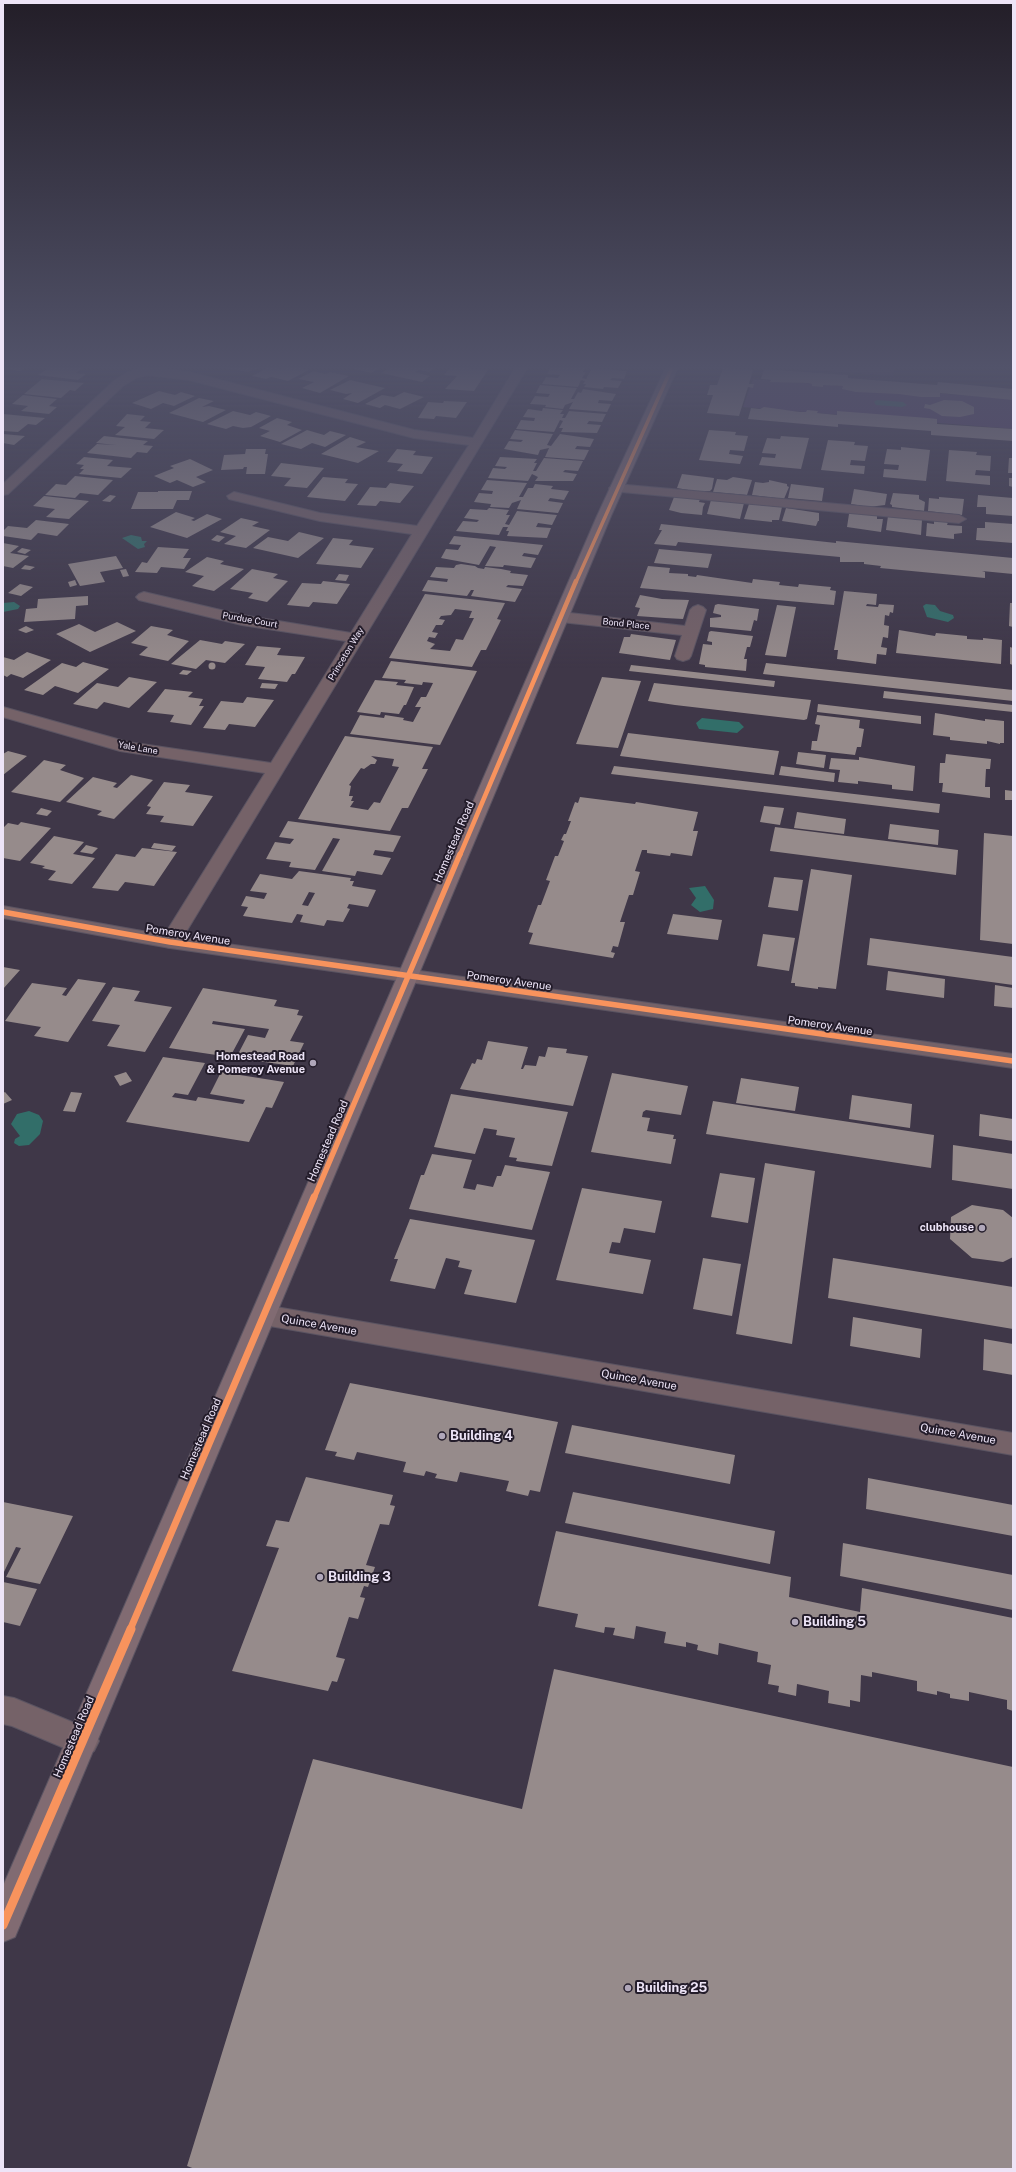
<!DOCTYPE html>
<html>
<head>
<meta charset="utf-8">
<style>
  body { margin:0 }
  #map { position:relative; width:1016px; height:2172px; overflow:hidden; background:#3f3748; font-family:"Public Sans",sans-serif }
  canvas { display:block }
  .frame { position:absolute; inset:0; border:4px solid #ede4f7; pointer-events:none }
</style>
</head>
<body>
<div id="map">
<canvas width="1016" height="2172"></canvas>
<div class="frame"></div>
</div>
<script>
const ctx = document.querySelector('canvas').getContext('2d');
ctx.lineJoin = 'round';
function fillPath(path, color) { ctx.fillStyle = color; ctx.fill(path, 'evenodd'); }
const poly = rows => new Path2D(rows.map(r => 'M' + r).join(''));
function stroke(path, color, width, dash) { ctx.strokeStyle = color; ctx.lineWidth = width; ctx.lineCap = dash ? 'butt' : 'round'; ctx.setLineDash(dash || []); ctx.stroke(path); }
function write(font, color, halo, rows, align = 'center') {
  ctx.font = font + ' "Public Sans",sans-serif'; ctx.lineWidth = 4; ctx.setLineDash([]); ctx.textBaseline = 'middle'; ctx.strokeStyle = halo; ctx.fillStyle = color; for (const [text, x, y, turn = 0] of rows) {
    ctx.save(); ctx.translate(x, y); ctx.rotate((+turn || 0) * Math.PI / 180); ctx.textAlign = isNaN(turn) ? turn : align; if (halo) ctx.strokeText(text, 0, 0); ctx.fillText(text, 0, 0); ctx.restore();
  }
}
fillPath(poly([
  [737,365,895,365,893,376]
]), '#453556');
fillPath(poly([
  [753,379,1013,399,1013,429,743,407]
]), '#553f6b');
fillPath(poly([
  [877,400,903,402,907,405,902,407,876,405,874,402],
  [131,535,141,537,142,541,147,541,144,544,145,547,138,549,122,538],
  [14,602,20,606,18,609,3,612,3,603],
  [926,604,935,605,940,611,953,615,954,618,948,622,927,617,923,606],
  [702,718,739,722,744,727,737,733,699,729,696,723],
  [705,886,714,900,713,909,700,912,691,905,696,898,689,888],
  [29,1111,39,1115,43,1121,40,1134,29,1145,19,1146,14,1143,15,1139,20,1136,11,1124,17,1114]
]), '#326e69');
fillPath(poly([
  [3,365,29,365,20,371,3,369],
  [53,365,88,365,76,373,86,374,78,380,38,375],
  [221,365,267,365,248,372,218,367],
  [290,365,309,370,288,381,271,377,266,379,252,376,269,367,283,369],
  [350,365,386,365,371,373,346,367],
  [394,365,436,365,439,366,429,372,419,370,415,372,430,376,422,382,381,373],
  [591,365,630,365,628,369],
  [451,366,467,368,488,370,474,391,445,389,457,376,444,375],
  [551,367,585,368,583,372,586,372,582,378,586,379,592,368,627,371,624,379,612,378,610,380,622,381,618,388,604,387,603,389,584,387,586,384,583,384,585,381,581,380,578,387,542,384,546,377,558,378,560,375,547,374],
  [723,368,753,370,749,384,754,384,753,388,748,387,739,416,707,413,713,395,707,395,709,389,710,385,717,385],
  [764,369,848,375,848,378,937,385,938,382,1013,389,1013,400,940,393,940,397,921,397,899,394,856,392,842,389,843,386,823,385,823,387,812,386,812,384,808,383,770,382,771,380,761,379],
  [313,371,326,374,330,372,349,376,320,393,302,388,314,382,298,379],
  [42,379,84,383,75,391,70,390,61,398,24,394],
  [350,380,385,388,358,403,343,399,352,393,346,394,330,390],
  [540,385,577,388,571,399,574,399,578,392,581,393,583,389,616,394,612,401,599,400,598,403,611,404,607,412,569,409,573,402,565,405,563,409,545,407,546,405,530,404,535,396,548,397,550,394,536,393],
  [159,391,175,395,181,392,195,396,174,406,163,403,151,409,132,403],
  [404,392,424,397,400,409,385,405,380,408,365,404,382,395,394,397],
  [23,395,57,399,49,406,57,407,49,414,21,411,28,406,12,404],
  [199,398,214,401,202,407,209,406,226,410,203,422,169,413],
  [944,400,962,401,974,407,974,414,960,417,942,416,930,409,924,408,925,404,930,405],
  [444,401,467,402,456,418,436,416,434,419,418,418,428,402,443,403],
  [764,407,800,412,806,412,807,410,818,411,817,413,837,415,837,411,928,418,937,419,937,424,1013,429,1013,441,931,435,931,431,838,424,838,427,748,419,751,408,760,409],
  [543,408,563,410,560,414,564,414,562,418,565,418,569,411,606,414,602,422,589,421,587,424,601,425,597,433,561,432,563,428,559,428,563,421,560,420,554,432,516,429,521,420,534,421,535,418,523,417,528,409,542,411],
  [233,411,250,415,256,412,271,416,251,427,243,428,233,426,226,429,207,424],
  [3,414,45,418,36,425,28,424,18,432,3,431],
  [127,414,145,416,140,421,151,422,145,428,164,430,154,439,115,435,125,427,116,426],
  [277,418,292,422,287,425,302,430,280,442,260,436,270,431,259,428],
  [307,430,324,435,330,431,346,435,325,447,312,443,301,449,281,444],
  [515,430,553,434,547,445,551,446,560,434,594,439,590,447,577,446,575,449,589,450,584,460,545,457,549,448,540,450,538,455,504,449,509,441,521,442,523,440,510,439],
  [709,430,736,432,735,435,748,436,744,451,730,450,729,454,743,456,740,464,699,460],
  [3,434,25,436,14,445,3,443],
  [104,436,148,441,143,445,153,446,147,453,137,452,131,458,87,453,97,444,116,445,96,443],
  [781,436,809,438,801,469,759,465,762,457,775,458,776,454,762,453,767,438,780,439],
  [350,437,366,442,356,447,379,451,358,463,321,454],
  [828,440,855,442,854,445,868,446,865,461,851,460,850,465,865,466,864,474,821,470],
  [901,447,930,450,926,481,883,477,884,469,898,470,899,465,884,464,887,449,901,450],
  [246,449,266,449,265,454,268,454,265,474,246,474,247,467,244,467,243,469,221,470,224,455,245,454],
  [397,449,416,451,413,455,433,457,422,474,397,471,403,464,387,462],
  [949,450,977,452,976,455,991,456,990,471,976,470,975,475,990,476,990,485,946,481],
  [84,457,113,460,107,466,132,468,121,478,79,474,84,469,80,469,84,465,76,464],
  [500,457,537,459,534,463,537,463,533,471,536,471,544,458,583,461,578,471,565,470,563,472,577,474,573,481,535,481,538,477,532,474,528,481,488,478,493,468,505,469,507,467,495,466],
  [1009,458,1013,458,1013,473,1008,473],
  [190,459,213,470,196,477,206,482,193,487,177,480,170,483,154,476,174,468,170,466],
  [281,463,324,468,307,488,284,486,291,478,271,476],
  [682,474,714,478,712,489,710,491,694,491,677,488],
  [75,476,113,480,98,495,80,493,75,498,45,495,56,484,66,485],
  [323,477,348,479,345,483,358,484,345,501,307,497],
  [733,477,752,480,747,495,713,492,717,479,727,480],
  [1009,478,1013,478,1013,487,1009,486],
  [487,480,527,483,519,497,523,497,528,488,533,488,535,484,553,486,551,489,569,491,564,500,550,498,548,501,563,503,558,513,517,509,521,500,512,503,509,508,490,507,491,504,474,502,479,493,492,494,493,491,481,490],
  [769,480,787,484,787,486,789,487,784,499,752,495,755,482,763,483,769,482],
  [390,483,414,486,400,503,380,501,376,506,357,505,370,487,386,488],
  [791,484,824,488,822,501,788,498],
  [854,489,887,494,885,505,869,507,851,504],
  [158,491,192,491,189,500,177,500,173,509,131,509,138,492,158,492],
  [893,493,919,495,919,499,925,502,924,511,892,507,892,505,890,504],
  [110,495,116,496,110,502,102,501],
  [978,495,1013,498,1013,516,986,514,986,507,977,507],
  [44,496,89,501,69,519,46,517,55,509,33,506],
  [674,497,700,499,699,502,705,503,703,507,702,515,681,513,669,510],
  [939,497,964,499,962,515,928,511,929,498,939,499],
  [711,500,744,503,740,519,707,514],
  [749,504,782,507,779,520,772,520,772,522,744,519],
  [489,508,509,510,506,515,510,515,505,524,509,525,517,511,557,515,552,525,538,523,536,527,551,528,547,538,507,536,509,531,506,531,508,527,503,527,499,535,456,531,463,521,477,522,479,520,464,518,470,509,487,510],
  [786,508,819,513,819,521,818,521,816,526,782,521],
  [176,512,195,518,191,520,194,521,207,514,222,519,187,538,150,527],
  [853,513,873,514,877,516,877,519,883,519,881,532,847,527,849,514],
  [888,516,922,520,921,535,886,530],
  [241,518,259,522,252,526,270,530,246,548,224,544,236,536,220,532],
  [36,520,69,524,57,536,38,533,31,540,3,536,3,531,8,526,27,528],
  [934,521,948,522,947,525,962,526,962,533,954,534,954,539,926,536,927,523,934,524],
  [985,522,1013,524,1013,543,976,540,977,528,985,528],
  [661,524,836,543,836,541,1013,558,1013,574,982,571,985,572,985,578,880,568,881,566,864,564,864,562,840,562,840,557,678,542,676,546,654,544,662,530,659,530],
  [299,532,324,538,298,558,253,548,268,537,288,541],
  [217,535,225,537,219,542,211,540],
  [454,536,543,545,538,555,524,553,522,556,536,558,531,568,504,565,503,567,485,566,496,547,490,546,479,565,441,558,446,549,458,550,461,545,449,544],
  [333,538,353,540,349,545,374,548,361,568,316,564],
  [3,543,19,546,10,553,29,556,13,568,3,566],
  [158,547,189,549,183,558,191,558,184,569,161,567,157,573,135,572,142,562,147,563],
  [22,548,31,550,25,554,17,552],
  [659,549,712,554,708,568,654,563],
  [116,556,123,568,100,572,105,582,80,586,68,564],
  [207,557,224,561,220,564,244,569,214,591,192,586,204,576,185,572],
  [461,564,475,566,478,568,484,569,485,567,501,569,511,571,510,573,528,575,523,586,508,585,506,587,522,589,515,602,471,596,474,590,471,590,467,596,422,591,428,580,447,582,448,579,430,577,436,567,454,568,456,565],
  [25,565,35,567,30,570,21,569],
  [648,566,670,568,669,573,688,574,688,576,696,577,697,575,752,583,753,579,780,582,779,585,798,587,799,584,831,587,830,590,836,591,834,605,640,588],
  [126,569,129,576,123,577,120,570],
  [252,569,278,574,273,578,288,581,267,602,248,598,253,593,230,589],
  [339,574,349,575,346,581,335,580],
  [75,580,77,585,70,587,68,582],
  [323,581,350,584,337,604,313,602,309,607,287,605,302,583,321,584],
  [20,584,33,587,21,596,8,593],
  [844,591,877,594,876,605,867,604,866,606,878,607,879,604,894,605,893,613,890,612,889,616,885,615,884,625,889,626,888,638,883,637,881,647,887,648,886,655,877,654,876,664,837,659,838,650,834,650],
  [425,594,505,603,497,619,501,620,486,650,481,650,472,667,389,658],
  [455,609,472,611,469,618,474,618,463,640,456,639,450,651,430,649,435,644,427,641,429,637,435,638,438,633,432,632,436,625,442,625,445,620,439,619,441,616,451,615],
  [640,595,662,599,689,600,683,619,665,618,637,616,640,608,635,607],
  [88,596,88,605,76,606,75,619,24,622,26,609,37,608,38,599],
  [1010,603,1013,603,1013,627,1009,626],
  [718,604,759,609,757,621,754,620,751,631,710,627,710,618,721,617,721,615,713,613,715,605],
  [777,605,796,607,786,657,765,655],
  [117,622,136,631,90,652,56,634,79,624,95,632],
  [26,626,34,630,26,633,18,630],
  [151,626,173,630,167,635,189,641,168,661,139,655,148,647,131,643],
  [899,630,935,636,936,633,967,636,967,639,983,640,983,638,1002,640,1001,664,896,653],
  [711,631,753,636,750,647,747,647,744,659,747,659,746,671,705,667,705,665,699,664,703,644,712,645,712,642,707,641,709,632],
  [631,634,676,640,670,660,619,653,624,637,630,637],
  [200,640,222,644,225,641,245,644,225,663,206,660,196,669,171,664],
  [257,646,281,648,277,655,305,657,295,674,292,674,287,682,258,679,265,667,245,665],
  [1010,647,1013,648,1013,665,1010,664],
  [27,652,51,660,23,678,11,674,7,677,3,675,3,657,14,660],
  [391,661,477,671,440,745,350,734,360,715,384,718,385,715,404,718,403,720,413,722,421,707,415,707,421,697,426,697,433,683,423,682,422,685,404,683,406,680,382,678],
  [83,662,109,669,78,693,55,686,43,695,24,690,62,663,76,667],
  '208.5 666a3.5 3.5 0 1 1 7 0a3.5 3.5 0 1 1-7 0Z',
  [766,663,1013,690,1013,701,763,674],
  [631,665,775,681,774,687,629,671],
  [183,670,192,671,187,675,179,674],
  [129,677,157,682,129,708,104,702,97,709,73,704,97,683,118,687],
  [602,677,641,681,618,748,576,744],
  [375,680,398,682,396,685,414,687,406,705,404,705,399,714,381,712,380,715,357,712],
  [262,683,278,684,275,689,260,688],
  [654,683,811,700,807,719,804,720,675,705,648,701],
  [165,689,193,692,188,697,203,699,199,706,204,706,191,725,170,722,174,715,147,712],
  [884,691,1013,705,1013,712,883,698],
  [247,697,274,700,255,727,229,724,225,730,203,728,221,701,243,703],
  [818,704,921,716,921,724,817,712],
  [935,713,985,721,985,719,1004,721,1004,743,1000,743,1000,744,987,741,987,744,950,740,950,737,933,735],
  [817,715,860,720,859,728,864,729,861,747,857,747,855,755,811,750,812,741,817,741,820,725,815,724],
  [628,733,779,751,774,775,620,756],
  [345,736,433,747,422,769,428,769,408,808,402,808,390,831,298,819],
  [371,756,394,759,392,766,399,767,380,803,374,802,368,810,350,807,354,801,351,801,353,796,349,796,351,786,349,785,361,768,364,769,371,764,375,764,377,760],
  [8,751,27,756,3,775,3,754],
  [798,752,826,755,824,768,796,764],
  [946,754,991,759,990,769,986,769,985,787,990,787,990,798,942,792,943,783,939,783,940,763,945,763],
  [859,757,915,766,913,791,892,789,892,785,858,781,858,784,838,782,840,770,829,769,831,758,859,760],
  [44,760,66,765,60,770,84,778,60,802,11,792],
  [614,766,940,804,939,813,611,774],
  [781,766,835,773,834,782,779,775],
  [131,775,153,780,114,819,97,815,102,811,66,802,93,777,117,783,113,787,117,788],
  [164,782,190,785,185,792,213,796,193,826,160,822,164,816,146,814,151,807,147,806],
  [1005,790,1013,791,1013,800,1005,800],
  [580,797,635,804,636,802,698,812,693,831,698,831,692,856,671,853,670,856,647,853,647,850,642,850,635,871,640,872,633,895,629,895,620,922,625,922,618,947,613,946,611,952,615,953,613,958,529,944,533,933,528,932,538,905,541,905,550,881,546,880,555,856,558,856,564,841,561,840,564,834,566,834,571,821,568,821,575,802,578,803],
  [764,806,784,808,780,825,760,822],
  [41,808,52,811,47,816,36,814],
  [797,812,846,819,844,834,794,828],
  [288,821,401,836,393,852,375,850,373,855,391,858,382,875,357,871,355,876,322,871,340,839,333,838,315,870,289,867,291,862,266,859,275,842,290,844,294,839,279,837],
  [21,822,51,828,20,861,3,858,3,828,8,823,18,825],
  [890,824,939,830,938,845,888,839],
  [775,827,958,850,956,875,770,851],
  [984,833,1013,836,1013,944,980,940],
  [54,836,84,842,73,854,95,858,72,884,48,880,56,871,42,868,45,866,30,863],
  [154,843,176,846,172,851,151,848],
  [86,845,98,848,92,854,80,852],
  [142,848,177,852,154,886,125,882,118,891,92,888,116,854,135,857],
  [811,869,852,875,836,989,818,987,818,989,795,986,795,983,791,983],
  [299,871,351,878,350,881,354,881,352,886,376,890,368,907,349,904,347,908,350,909,343,922,327,920,324,926,300,922,303,915,297,914,292,923,243,916,248,907,241,906,246,896,264,899,267,893,250,891,260,874,292,879],
  [309,892,315,893,308,906,302,905],
  [774,877,803,880,798,911,768,907],
  [673,914,722,920,718,940,667,934],
  [763,934,795,938,789,971,757,966],
  [870,938,1013,957,1013,985,867,965],
  [3,967,20,970,3,989],
  [888,971,945,979,944,998,886,990],
  [78,979,106,983,68,1042,34,1036,41,1027,5,1021,32,983,67,988,62,995,66,996],
  [995,985,1013,988,1013,1008,994,1006],
  [113,987,140,991,134,1001,172,1007,145,1052,107,1046,120,1025,92,1021],
  [203,988,277,1000,274,1006,299,1010,297,1015,303,1016,290,1041,304,1043,293,1066,236,1058,248,1035,265,1038,269,1029,213,1021,212,1024,245,1029,230,1057,169,1048],
  [488,1041,528,1047,521,1069,523,1069,525,1065,536,1066,539,1056,545,1057,548,1047,567,1049,566,1053,588,1056,573,1106,460,1089,472,1063,475,1064,477,1059,482,1060],
  [163,1057,205,1063,188,1095,175,1093,172,1097,196,1101,198,1097,243,1104,245,1100,210,1094,221,1072,284,1082,272,1108,266,1107,249,1142,126,1122],
  [126,1072,132,1081,120,1086,114,1076],
  [612,1073,688,1086,681,1115,646,1110,643,1112,642,1117,650,1118,647,1131,674,1135,673,1139,676,1139,671,1164,591,1152],
  [741,1078,799,1087,795,1111,736,1103],
  [5,1092,12,1100,3,1104,3,1093],
  [71,1092,82,1093,75,1112,63,1111],
  [451,1094,568,1112,552,1166,516,1161,517,1158,509,1157,515,1138,496,1135,497,1130,484,1128,475,1154,434,1147],
  [852,1095,912,1104,910,1128,849,1119],
  [713,1101,934,1135,931,1168,706,1134],
  [980,1114,1013,1119,1013,1141,979,1136],
  [953,1145,1013,1154,1013,1189,952,1180],
  [432,1154,472,1160,463,1188,475,1190,477,1184,493,1187,497,1176,501,1176,505,1165,550,1172,532,1230,409,1209,421,1175,424,1175],
  [765,1163,815,1171,792,1344,736,1334],
  [720,1173,755,1178,748,1223,711,1217],
  [582,1188,662,1201,655,1233,624,1228,620,1243,612,1242,609,1253,651,1260,643,1294,556,1280],
  [972,1205,1003,1210,1013,1218,1013,1257,1003,1262,972,1258,950,1239,951,1217],
  [410,1219,535,1240,516,1303,464,1294,472,1270,458,1267,460,1261,446,1258,435,1289,390,1281,398,1259,394,1259],
  [703,1258,741,1264,732,1316,693,1309],
  [833,1258,1013,1287,1013,1329,828,1298],
  [853,1317,922,1329,920,1358,850,1346],
  [984,1339,1013,1344,1013,1375,983,1370],
  [350,1383,558,1422,540,1492,530,1490,528,1496,506,1491,509,1481,460,1472,457,1482,435,1478,437,1474,426,1471,424,1476,403,1472,406,1462,357,1452,354,1460,335,1456,337,1452,325,1450],
  [572,1425,735,1455,730,1484,565,1453],
  [306,1477,393,1495,390,1505,395,1506,389,1525,380,1524,366,1565,375,1567,368,1587,364,1586,360,1597,365,1598,358,1619,349,1617,336,1657,345,1659,337,1682,332,1681,328,1691,232,1671,279,1548,266,1546,276,1520,289,1522],
  [868,1478,1013,1505,1013,1536,866,1509],
  [573,1492,775,1531,770,1564,565,1523],
  [3,1502,73,1516,40,1584,6,1577,21,1548,16,1547,3,1574],
  [556,1531,791,1577,789,1597,860,1612,862,1588,1013,1618,1013,1711,1007,1709,1007,1700,969,1692,969,1701,950,1698,950,1694,937,1691,937,1695,917,1691,917,1681,872,1672,872,1677,861,1675,860,1702,850,1700,850,1707,828,1703,829,1691,797,1684,796,1696,778,1692,779,1686,768,1684,771,1665,757,1662,758,1652,719,1643,718,1655,697,1650,698,1645,686,1642,686,1647,664,1643,666,1632,636,1626,634,1639,613,1635,615,1628,605,1627,604,1633,575,1627,578,1614,538,1606],
  [843,1543,1013,1575,1013,1610,840,1576],
  [3,1582,37,1589,20,1626,3,1622],
  [554,1669,1013,1767,1013,2169,195,2169,187,2166,313,1759,522,1809]
]), '#968b8b');
const minor = poly([
  [517,365,529,365,180,942,177,946,170,948,163,946,160,942,265,773,120,751,3,717,3,707,128,742,271,763,346,641,242,625,139,600,136,597,139,594,144,592,242,615,351,633,412,534,320,521,229,499,227,496,234,492,320,513,417,526,469,445,414,438,189,380,147,375,136,378,123,386,8,494,3,495,3,484,115,380,128,372,147,367,189,372,414,430,473,438,517,365],
  [616,484,959,515,966,519,959,523,611,491,609,488,616,484],
  [698,605,703,607,706,610,691,656,689,659,683,661,677,659,675,656,682,635,561,622,556,620,553,617,556,614,561,612,685,626,690,610,693,607,698,605],
  [264,1305,1013,1433,1013,1455,264,1325,255,1322,251,1315,255,1308,264,1305],
  [3,1696,14,1698,94,1731,99,1741,94,1751,83,1756,12,1726,3,1724,3,1696]
]);
const tertiary = poly([
  [3,906,170,936,1013,1054,1013,1068,170,948,3,918,3,906]
]);
const secondary = poly([
  [667,365,679,365,611,516,15,1937,3,1942,3,1886,597,516,667,365]
]);
stroke(minor, '#5b5462', 2);
stroke(tertiary, '#5b5462', 2);
stroke(secondary, '#5b5462', 2);
fillPath(minor, '#756268');
fillPath(tertiary, '#756268');
fillPath(secondary, '#816b72');
stroke(poly([
  [576,582,673,365]
]), '#f8935d', 3.5);
stroke(poly([
  [460,855,576,581]
]), '#f8935d', 4.5);
stroke(poly([
  [3,912,170,942,1013,1061],
  [314,1198,460,854]
]), '#f8935d', 5.5);
stroke(poly([
  [130,1630,314,1197]
]), '#f8935d', 7);
stroke(poly([
  [3,1925,131,1629]
]), '#f8935d', 9);
const sky = ctx.createLinearGradient(0, 0, 0, 669);
sky.addColorStop(0, '#231e28');
sky.addColorStop(0.55, '#52536a');
sky.addColorStop(1, '#52536a00');
ctx.fillStyle = sky;
ctx.fillRect(0, 0, 1016, 669);
for (const [x, y, r, color] of [
  [313,1063,4,"#b0a7ba"],
  [982,1228,4,"#b0a7ba"],
  [442,1436,4,"#b0a7ba"],
  [320,1577,4,"#b0a7ba"],
  [795,1622,4,"#b0a7ba"],
  [628,1988,4,"#b0a7ba"]
]) { const dot = new Path2D(); dot.arc(x, y, r, 0, 2 * Math.PI); ctx.fillStyle = color; ctx.fill(dot); stroke(dot, '#231c2a', 1.5); }
write('9px', '#ede4f7', '#231c2a', [
  ["Purdue Court",250,620,10],
  ["Bond Place",626,624,6],
  ["Princeton Way",346,654,-59],
  ["Yale Lane",138,748,10]
]);
write('11px', '#ede4f7', '#231c2a', [
  ["Homestead Road",454,842,-67],
  ["Pomeroy Avenue",188,935,9],
  ["Pomeroy Avenue",509,981,8],
  ["Pomeroy Avenue",830,1026,8],
  ["Homestead Road",328,1141,-67],
  ["Quince Avenue",319,1325,10],
  ["Quince Avenue",639,1380,10],
  ["Quince Avenue",958,1434,10],
  ["Homestead Road",201,1439,-67],
  ["Homestead Road",74,1737,-67]
]);
write('bold 11px', '#ede4f7', '#231c2a', [
  ["Homestead Road",305,1057],
  ["& Pomeroy Avenue",305,1070],
  ["clubhouse",974,1228]
], 'right');
write('bold 13px', '#ede4f7', '#231c2a', [
  ["Building 4",450,1436],
  ["Building 3",328,1577],
  ["Building 5",803,1622],
  ["Building 25",636,1988]
], 'left');
</script>
</body>
</html>
